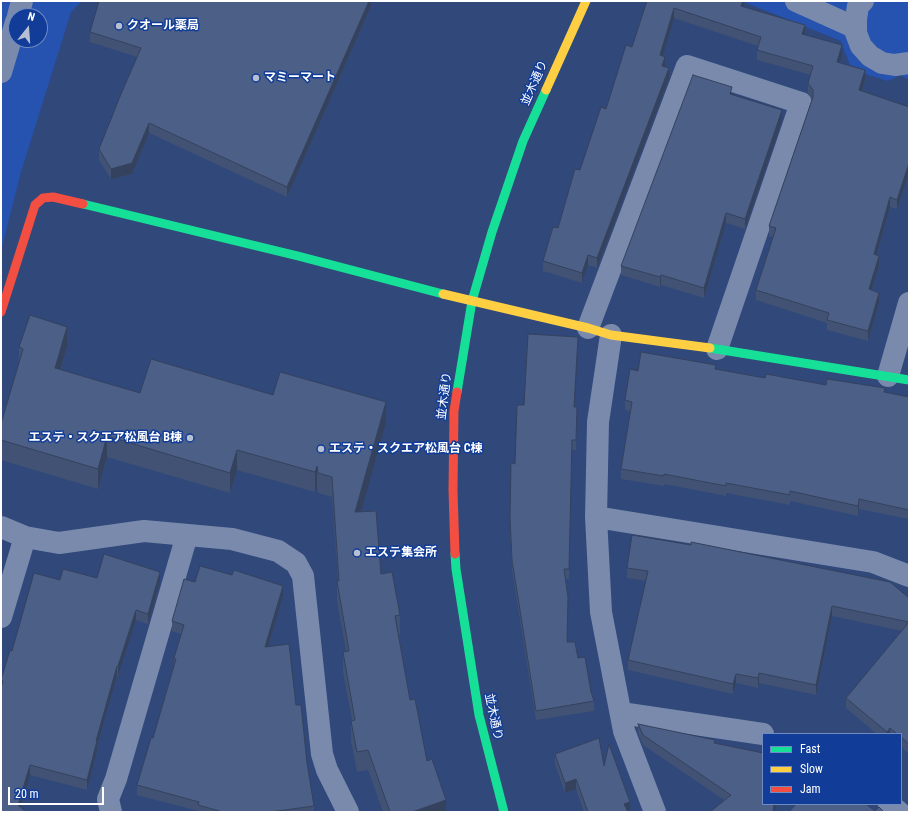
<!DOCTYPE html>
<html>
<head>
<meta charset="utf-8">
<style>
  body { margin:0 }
  #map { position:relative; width:910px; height:813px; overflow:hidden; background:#30487a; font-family:"Roboto Condensed",sans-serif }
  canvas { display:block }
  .frame { position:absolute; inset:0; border:2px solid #fff; pointer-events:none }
  .legend { position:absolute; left:762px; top:733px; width:140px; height:72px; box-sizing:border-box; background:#113d99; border:1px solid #708bc2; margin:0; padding:5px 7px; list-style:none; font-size:12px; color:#fff }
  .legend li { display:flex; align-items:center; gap:8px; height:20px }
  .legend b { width:20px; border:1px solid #708bc2 }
  .north { position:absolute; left:8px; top:8px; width:40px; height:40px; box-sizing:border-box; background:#113d99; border:1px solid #708bc2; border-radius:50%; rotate:17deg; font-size:11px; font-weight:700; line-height:16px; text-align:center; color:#fff }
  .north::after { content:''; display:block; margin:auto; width:14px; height:18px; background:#b7bfd0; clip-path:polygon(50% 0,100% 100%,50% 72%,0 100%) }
  .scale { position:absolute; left:8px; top:787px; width:96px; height:18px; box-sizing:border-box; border:2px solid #fff; border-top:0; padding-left:5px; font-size:12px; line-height:14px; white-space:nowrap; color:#fff; -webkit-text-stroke:3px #113d99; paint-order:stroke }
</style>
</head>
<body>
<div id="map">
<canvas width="910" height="813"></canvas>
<div class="frame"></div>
<ul class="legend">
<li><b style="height:5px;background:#16e098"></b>Fast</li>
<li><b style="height:5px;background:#ffcf43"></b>Slow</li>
<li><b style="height:5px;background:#f24e42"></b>Jam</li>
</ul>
<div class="north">N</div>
<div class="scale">20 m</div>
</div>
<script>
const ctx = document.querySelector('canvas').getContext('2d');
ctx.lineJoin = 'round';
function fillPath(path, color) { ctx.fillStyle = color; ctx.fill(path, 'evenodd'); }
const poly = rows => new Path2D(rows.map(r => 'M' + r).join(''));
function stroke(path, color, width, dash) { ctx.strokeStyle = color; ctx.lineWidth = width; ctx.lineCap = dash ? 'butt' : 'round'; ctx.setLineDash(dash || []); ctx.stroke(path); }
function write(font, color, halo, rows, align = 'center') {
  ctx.font = font + ' "Roboto Condensed","Noto Sans JP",sans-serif'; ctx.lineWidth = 3; ctx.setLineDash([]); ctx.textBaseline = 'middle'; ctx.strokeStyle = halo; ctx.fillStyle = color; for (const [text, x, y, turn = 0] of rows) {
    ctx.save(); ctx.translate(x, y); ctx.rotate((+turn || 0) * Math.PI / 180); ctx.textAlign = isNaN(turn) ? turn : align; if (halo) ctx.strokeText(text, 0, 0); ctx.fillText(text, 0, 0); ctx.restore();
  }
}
fillPath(poly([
  [1,1,82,1,71,12,21,172,1,251],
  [16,16,40,16,40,40,16,40],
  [742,1,909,1,909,80,900,75,888,81,868,75,850,65,841,41]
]), '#2653b0');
stroke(poly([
  [796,1,856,28],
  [863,1,858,6,856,19,856,33,861,46,870,56,882,63,895,65,909,63],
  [18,16,22,1],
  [1,72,16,22],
  [588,328,687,66,801,103,717,349],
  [611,335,598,422,596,517,601,612,624,731,655,812],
  [888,376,909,303],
  [596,517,873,562,909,576],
  [1,527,25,537,1,617],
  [25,537,59,543,144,531,232,539,278,551,296,563,303,576,322,754,327,770,348,812],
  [621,713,763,734],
  [889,804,899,812],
  [111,812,108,799,116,779,187,535]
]), '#7a8aad', 22);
stroke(poly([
  [83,204,298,256,443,294],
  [710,348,909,380],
  [457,392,472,301,492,232,523,141,546,90],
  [455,554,456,569,479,715,504,812]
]), '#16e098', 9);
stroke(poly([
  [546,90,586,1],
  [443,294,588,328,611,335,710,348]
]), '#ffcf43', 9);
stroke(poly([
  [1,312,35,205,43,198,53,197,83,204],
  [455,554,453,490,454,411,457,392]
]), '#f24e42', 9);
fillPath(poly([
  [371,1,371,6,287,197,149,133,132,174,111,179,99,160,99,149,137,57,90,42,90,32],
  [647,1,744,1,744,7,805,35,842,55,839,63,865,80,862,91,909,107,909,173,897,209,890,207,877,255,879,266,872,290,879,303,868,341,827,330,827,323,756,300,756,290,773,237,769,236,769,226,812,99,808,93,808,83,811,75,757,60,757,50,758,46,674,18,662,56,665,67,669,78,597,268,588,265,582,283,543,271,543,261,558,228,580,170,632,47],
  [732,95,782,120,745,229,726,223,704,298,661,285,660,287,621,275,621,266],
  [19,347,67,347,61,370,140,393,273,395,386,423,360,512,381,574,400,615,400,635,399,635,410,700,427,761,446,812,383,812,368,770,357,772,351,741,351,721,352,720,343,672,343,652,346,651,337,601,337,581,338,581,332,497,318,493,317,487,315,492,237,470,230,493,107,457,98,489,1,460,1,424,19,362],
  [578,347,574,407,577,417,576,450,572,450,569,579,565,579,567,642,578,658,594,701,594,711,536,720,512,570,510,528,511,463,515,464,524,405],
  [716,369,765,378,885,392,909,397,909,519,859,509,858,516,790,501,790,505,726,493,726,496,664,484,664,486,621,479,621,469,630,411,625,410,625,400,638,371],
  [627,568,909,598,909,754,901,747,901,734,877,734,846,708,846,698,902,631,832,616,816,695,759,683,758,688,736,683,733,694,628,670,628,660,646,581,627,578],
  [97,578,160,581,148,624,136,620,118,676,117,676,97,746,97,751,87,790,30,775,1,812,1,680,12,651,60,580],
  [195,582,283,596,268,647,296,705,307,763,314,806,314,812,198,812,198,811,137,795,137,785,153,738,174,664,174,658,181,634,172,631,172,621],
  [638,724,715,743,763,804,777,804,775,812,710,812,724,800,643,745,638,733],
  [555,754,604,766,630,812,584,812,576,789,565,793,555,764]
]), '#415274');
fillPath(poly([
  [369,1,371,1,371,6,287,197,287,187],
  [743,1,744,1,744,9,741,6],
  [674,8,674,18,660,65,660,55],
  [805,25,805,35,802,34],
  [842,45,842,55,837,72,837,62],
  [665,57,665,67,662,66],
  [669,68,669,78,597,268,597,258],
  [865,70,865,80,859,100,859,90],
  [782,110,782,120,745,229,745,219],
  [149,123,149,133,132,174,111,179,111,169],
  [909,163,909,173,897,209,897,200],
  [890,197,890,207,874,264,874,254],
  [726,213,726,223,704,298,704,288],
  [588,255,588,265,582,283,582,273],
  [879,256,879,266,869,299,869,289],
  [661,275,661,285,660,287,660,277],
  [879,293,879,303,868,341,868,331],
  [67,327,67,347,55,388,55,368],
  [578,337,578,347,574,417,574,407],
  [386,402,386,423,355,533,355,512],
  [107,436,107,457,98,489,98,469],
  [237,450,237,470,230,493,230,473],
  [317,466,317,487,315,492,315,472],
  [859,499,859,509,858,516,858,506],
  [160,572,160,581,148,624,148,614],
  [283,586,283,596,265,657,265,647],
  [832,606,832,616,816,695,816,685],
  [136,610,136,620,118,676,118,666],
  [117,666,117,676,97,746,97,751,87,790,87,780,96,741],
  [759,673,759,683,758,688,758,678],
  [736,674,736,683,733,694,733,684],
  [890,728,890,734,887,734,887,732],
  [30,765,30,775,19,812,18,805],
  [576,779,576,789,565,793,565,783],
  [446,800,446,812,412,812],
  [630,802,630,812,624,812,624,804],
  [774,804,777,804,775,812,773,812]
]), '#35425e');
const building = poly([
  [99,1,369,1,287,187,149,123,132,163,111,169,99,149,121,94,141,48,90,32,99,1],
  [647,1,743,1,741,6,805,25,802,34,842,45,837,62,865,70,859,90,909,107,909,163,897,200,890,197,874,254,879,256,869,289,879,293,868,331,827,320,829,313,756,290,776,228,769,226,813,97,813,90,808,83,813,66,757,50,761,37,674,8,660,55,665,57,662,66,669,68,597,258,588,255,582,273,543,261,553,227,558,228,575,169,580,170,601,107,606,109,626,45,632,47,647,1],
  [693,75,732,87,730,94,782,110,745,219,726,213,704,288,661,275,660,277,621,266,693,75],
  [30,315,67,327,55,368,140,393,151,359,273,395,280,372,386,402,355,512,376,511,381,574,392,572,400,615,395,616,410,700,415,699,427,761,432,759,446,800,412,812,390,812,368,750,357,752,351,721,355,720,343,652,349,651,337,581,339,581,332,477,318,473,317,466,315,472,237,450,230,473,107,436,98,469,1,440,1,424,23,349,19,347,30,315],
  [528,334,578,337,574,407,577,407,576,440,572,440,569,569,564,569,568,597,567,642,575,642,578,658,585,657,591,692,594,701,536,711,512,560,510,518,511,463,515,464,517,405,524,405,528,334],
  [641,352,716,365,715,369,765,378,766,374,826,385,827,379,885,388,884,392,909,397,909,510,859,499,858,506,790,491,790,495,726,483,726,486,664,474,664,476,621,469,632,402,625,400,630,369,638,371,641,352],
  [632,535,691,545,691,542,890,582,909,598,909,744,901,737,901,734,897,734,890,728,887,732,846,698,909,622,832,606,816,685,759,673,758,678,736,674,733,684,628,660,648,571,627,568,632,535],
  [104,554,160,572,148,614,136,610,118,666,117,666,96,741,97,741,87,780,30,765,18,805,26,812,1,812,1,688,3,681,1,680,10,650,12,651,34,573,60,580,63,569,97,578,104,554],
  [200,566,232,575,234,570,283,586,265,647,289,644,296,705,301,705,307,763,314,806,270,812,223,812,198,805,199,802,137,785,151,738,153,738,176,659,174,658,184,625,172,621,184,579,195,582,200,566],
  [638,724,715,740,714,743,763,753,763,804,774,804,773,812,710,812,731,795,643,735,638,724],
  [599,738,604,766,609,744,630,802,624,804,628,812,588,812,576,779,565,783,555,754,599,738],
  [796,804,866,804,875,811,879,807,884,812,789,812,796,804]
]);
fillPath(building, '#4c5f87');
stroke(building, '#35425e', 1);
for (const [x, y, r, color] of [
  [119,26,4,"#b7bfd0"],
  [256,78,4,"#b7bfd0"],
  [190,438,4,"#b7bfd0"],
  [321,449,4,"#b7bfd0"],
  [357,553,4,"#b7bfd0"]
]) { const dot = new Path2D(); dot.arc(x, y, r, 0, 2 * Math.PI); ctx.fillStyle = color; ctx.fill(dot); stroke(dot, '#113d99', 1.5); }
write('bold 12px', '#fff', '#113d99', [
  ["クオール薬局",127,26],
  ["マミーマート",264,78],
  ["エステ・スクエア松風台 B棟",182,438,"right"],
  ["エステ・スクエア松風台 C棟",329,449],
  ["エステ集会所",365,553]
], 'left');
write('12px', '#fff', '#113d99', [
  ["並木通り",535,83,-66],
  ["並木通り",445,396,-83],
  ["並木通り",493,717,78]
]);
</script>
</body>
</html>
